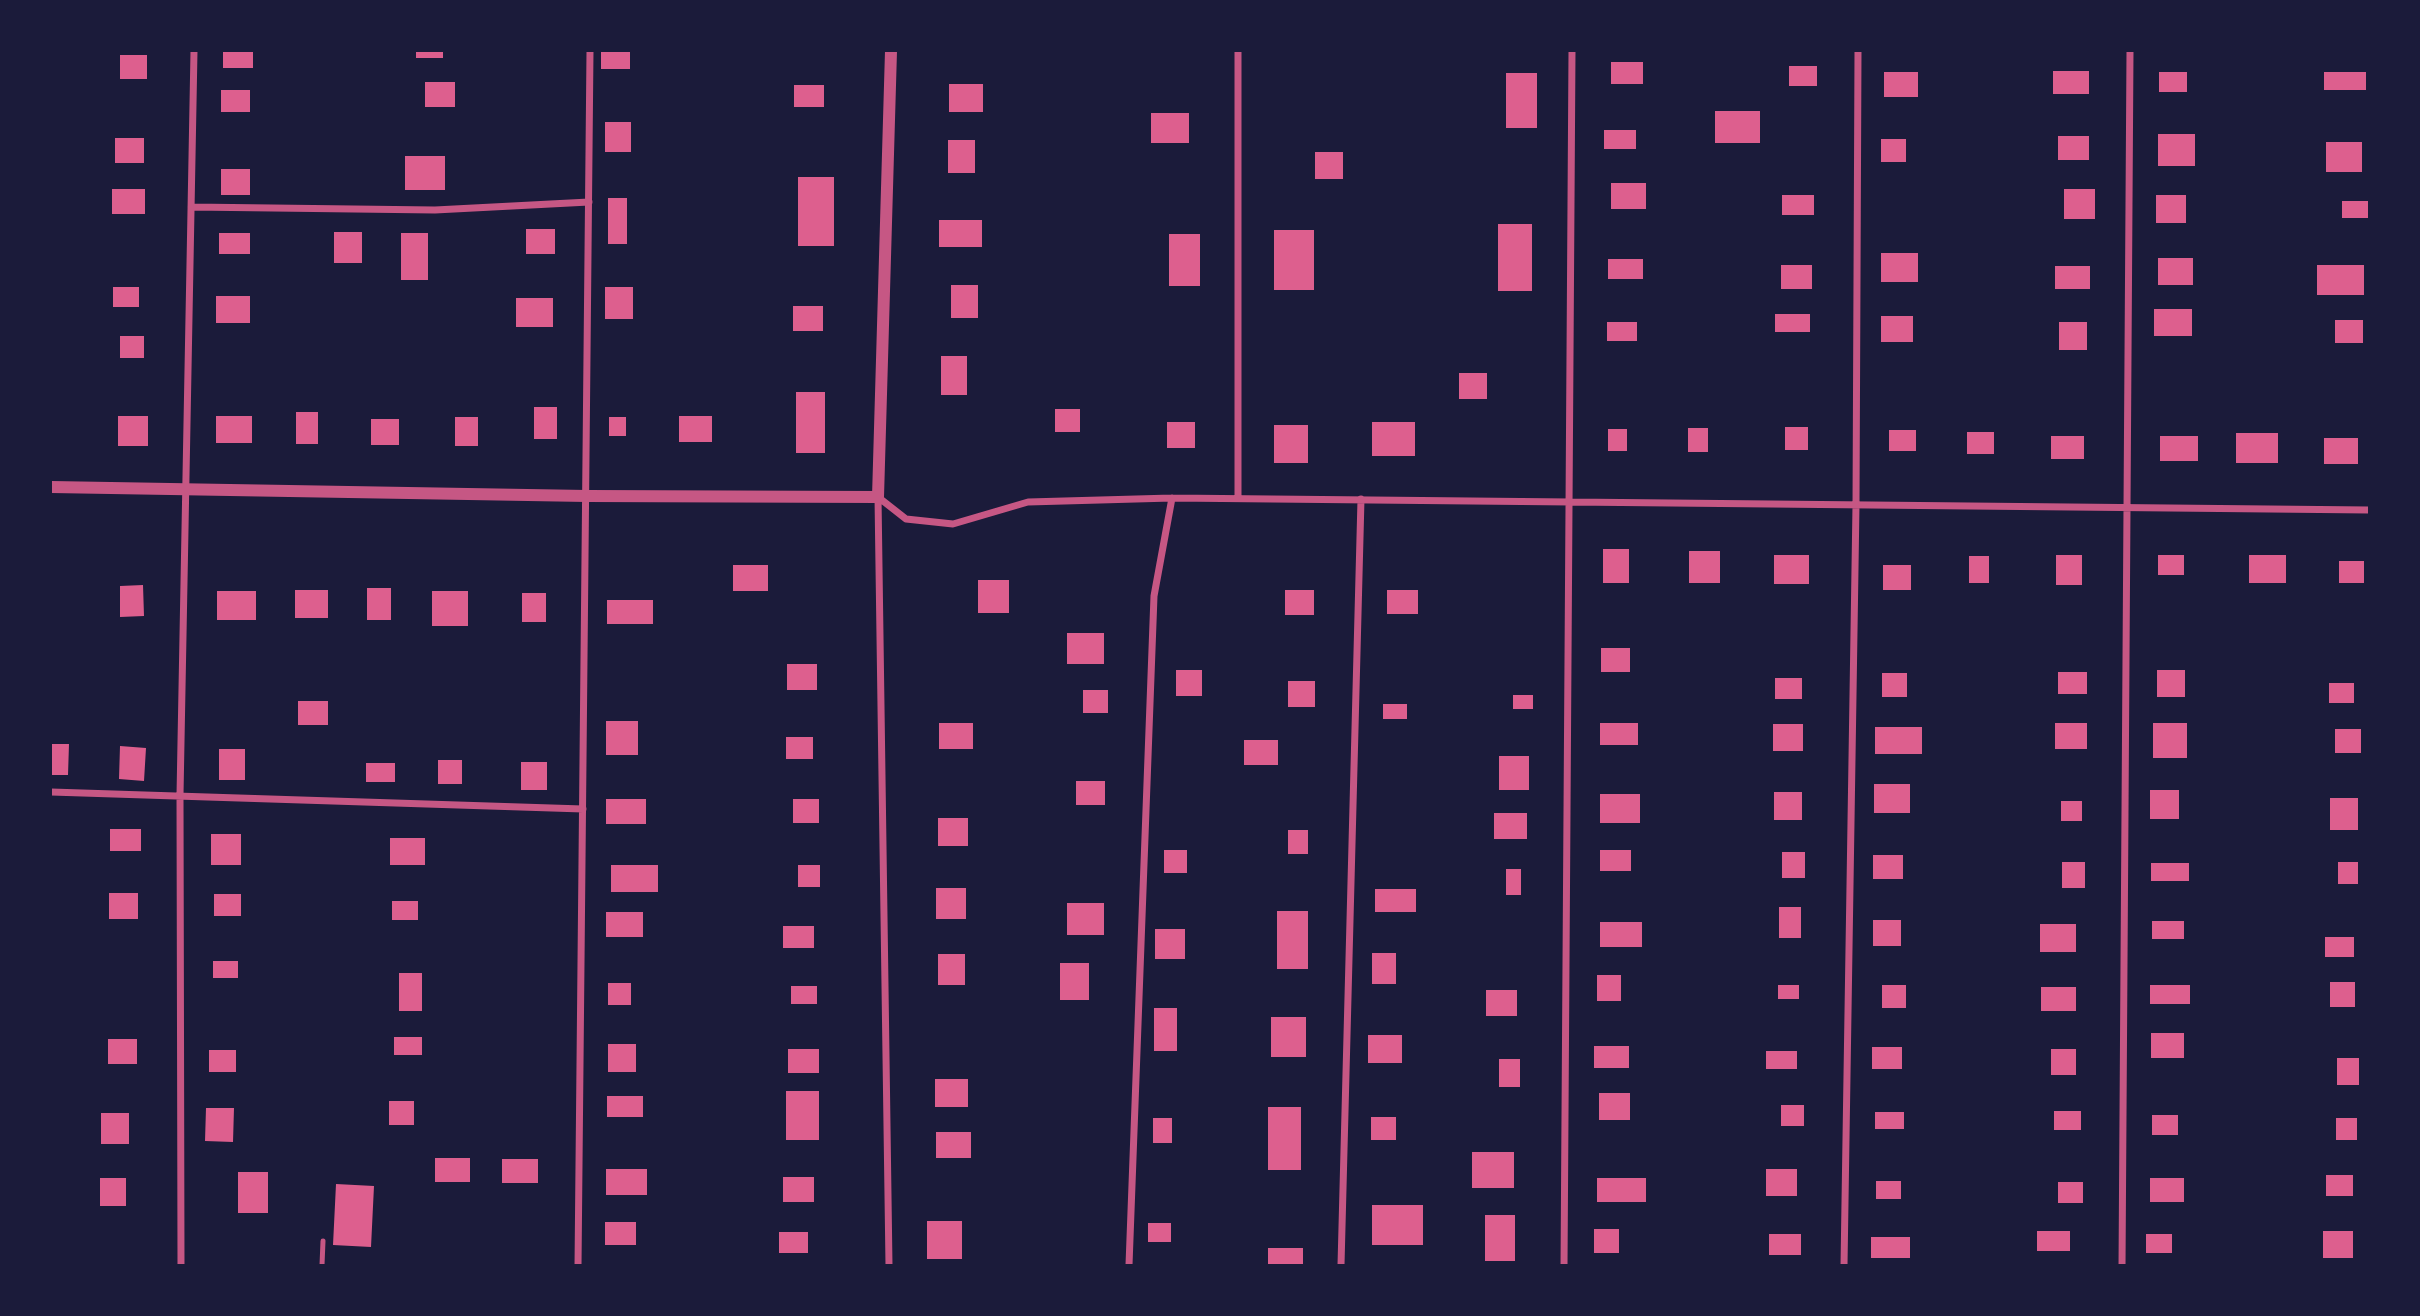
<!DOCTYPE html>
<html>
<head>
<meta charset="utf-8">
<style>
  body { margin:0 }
  #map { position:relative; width:2420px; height:1316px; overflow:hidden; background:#1b1b3a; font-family:"Sofia Sans Condensed",sans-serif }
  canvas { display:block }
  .frame { position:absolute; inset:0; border:52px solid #1b1b3a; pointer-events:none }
</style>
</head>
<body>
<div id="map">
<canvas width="2420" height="1316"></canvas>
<div class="frame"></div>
</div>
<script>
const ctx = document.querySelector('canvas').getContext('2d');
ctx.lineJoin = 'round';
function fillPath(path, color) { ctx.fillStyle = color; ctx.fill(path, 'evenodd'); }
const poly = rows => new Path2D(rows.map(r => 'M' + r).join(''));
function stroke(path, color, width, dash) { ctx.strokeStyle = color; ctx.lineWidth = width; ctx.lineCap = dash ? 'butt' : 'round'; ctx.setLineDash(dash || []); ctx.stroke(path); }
fillPath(poly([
  [223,51,253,51,253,68,223,68],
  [416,51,443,51,443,58,416,58],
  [601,51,630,51,630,69,601,69],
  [120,55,147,55,147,79,120,79],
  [1611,62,1643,62,1643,84,1611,84],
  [1789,66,1817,66,1817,86,1789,86],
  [2053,71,2089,71,2089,94,2053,94],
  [1884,72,1918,72,1918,97,1884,97],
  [2159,72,2187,72,2187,92,2159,92],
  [2324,72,2366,72,2366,90,2324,90],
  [1506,73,1537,73,1537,128,1506,128],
  [425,82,455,82,455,107,425,107],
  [949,84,983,84,983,112,949,112],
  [794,85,824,85,824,107,794,107],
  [221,90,250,90,250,112,221,112],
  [1715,111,1760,111,1760,143,1715,143],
  [1151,113,1189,113,1189,143,1151,143],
  [605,122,631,122,631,152,605,152],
  [1604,130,1636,130,1636,149,1604,149],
  [2158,134,2195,134,2195,166,2158,166],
  [2058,136,2089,136,2089,160,2058,160],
  [115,138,144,138,144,163,115,163],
  [1881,139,1906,139,1906,162,1881,162],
  [948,140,975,140,975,173,948,173],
  [2326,142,2362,142,2362,172,2326,172],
  [1315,152,1343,152,1343,179,1315,179],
  [405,156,445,156,445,190,405,190],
  [221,169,250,169,250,195,221,195],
  [798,177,834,177,834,246,798,246],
  [1611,183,1646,183,1646,209,1611,209],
  [112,189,145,189,145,214,112,214],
  [2064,189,2095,189,2095,219,2064,219],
  [1782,195,1814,195,1814,215,1782,215],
  [2156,195,2186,195,2186,223,2156,223],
  [608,198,627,198,627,244,608,244],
  [2342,201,2368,201,2368,218,2342,218],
  [939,220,982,220,982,247,939,247],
  [1498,224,1532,224,1532,291,1498,291],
  [526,229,555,229,555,254,526,254],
  [1274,230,1314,230,1314,290,1274,290],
  [334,232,362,232,362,263,334,263],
  [219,233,250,233,250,254,219,254],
  [401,233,428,233,428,280,401,280],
  [1169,234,1200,234,1200,286,1169,286],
  [1881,253,1918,253,1918,282,1881,282],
  [2158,258,2193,258,2193,285,2158,285],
  [1608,259,1643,259,1643,279,1608,279],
  [1781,265,1812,265,1812,289,1781,289],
  [2317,265,2364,265,2364,295,2317,295],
  [2055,266,2090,266,2090,289,2055,289],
  [951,285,978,285,978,318,951,318],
  [113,287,139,287,139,307,113,307],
  [605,287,633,287,633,319,605,319],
  [216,296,250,296,250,323,216,323],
  [516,298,553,298,553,327,516,327],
  [793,306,823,306,823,331,793,331],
  [2154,309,2192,309,2192,336,2154,336],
  [1775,314,1810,314,1810,332,1775,332],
  [1881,316,1913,316,1913,342,1881,342],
  [2335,320,2363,320,2363,343,2335,343],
  [1607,322,1637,322,1637,341,1607,341],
  [2059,322,2087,322,2087,350,2059,350],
  [120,336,144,336,144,358,120,358],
  [941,356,967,356,967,395,941,395],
  [1459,373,1487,373,1487,399,1459,399],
  [796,392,825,392,825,453,796,453],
  [534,407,557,407,557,439,534,439],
  [1055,409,1080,409,1080,432,1055,432],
  [296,412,318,412,318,444,296,444],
  [118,416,148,416,148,446,118,446],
  [216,416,252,416,252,443,216,443],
  [679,416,712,416,712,442,679,442],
  [455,417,478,417,478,446,455,446],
  [609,417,626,417,626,436,609,436],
  [371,419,399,419,399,445,371,445],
  [1167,422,1195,422,1195,448,1167,448],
  [1372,422,1415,422,1415,456,1372,456],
  [1274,425,1308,425,1308,463,1274,463],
  [1785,427,1808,427,1808,450,1785,450],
  [1688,428,1708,428,1708,452,1688,452],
  [1608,429,1627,429,1627,451,1608,451],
  [1889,430,1916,430,1916,451,1889,451],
  [1967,432,1994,432,1994,454,1967,454],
  [2236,433,2278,433,2278,463,2236,463],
  [2051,436,2084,436,2084,459,2051,459],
  [2160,436,2198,436,2198,461,2160,461],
  [2324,438,2358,438,2358,464,2324,464],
  [1603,549,1629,549,1629,583,1603,583],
  [1689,551,1720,551,1720,583,1689,583],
  [1774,555,1809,555,1809,584,1774,584],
  [2056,555,2082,555,2082,585,2056,585],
  [2158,555,2184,555,2184,575,2158,575],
  [2249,555,2286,555,2286,583,2249,583],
  [1969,556,1989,556,1989,583,1969,583],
  [2339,561,2364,561,2364,583,2339,583],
  [733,565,768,565,768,591,733,591],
  [1883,565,1911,565,1911,590,1883,590],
  [978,580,1009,580,1009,613,978,613],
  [143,585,144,616,120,617,120,586],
  [367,588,391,588,391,620,367,620],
  [295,590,328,590,328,618,295,618],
  [1285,590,1314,590,1314,615,1285,615],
  [1387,590,1418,590,1418,614,1387,614],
  [217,591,256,591,256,620,217,620],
  [432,591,468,591,468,626,432,626],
  [522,593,546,593,546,622,522,622],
  [607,600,653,600,653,624,607,624],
  [1067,633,1104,633,1104,664,1067,664],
  [1601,648,1630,648,1630,672,1601,672],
  [787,664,817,664,817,690,787,690],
  [1176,670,1202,670,1202,696,1176,696],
  [2157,670,2185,670,2185,697,2157,697],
  [2058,672,2087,672,2087,694,2058,694],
  [1882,673,1907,673,1907,697,1882,697],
  [1775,678,1802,678,1802,699,1775,699],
  [1288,681,1315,681,1315,707,1288,707],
  [2329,683,2354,683,2354,703,2329,703],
  [1083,690,1108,690,1108,713,1083,713],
  [1513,695,1533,695,1533,709,1513,709],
  [298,701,328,701,328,725,298,725],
  [1383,704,1407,704,1407,719,1383,719],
  [606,721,638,721,638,755,606,755],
  [939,723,973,723,973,749,939,749],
  [1600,723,1638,723,1638,745,1600,745],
  [2055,723,2087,723,2087,749,2055,749],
  [2153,723,2187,723,2187,758,2153,758],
  [1773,724,1803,724,1803,751,1773,751],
  [1875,727,1922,727,1922,754,1875,754],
  [2335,729,2361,729,2361,753,2335,753],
  [786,737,813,737,813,759,786,759],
  [1244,740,1278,740,1278,765,1244,765],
  [51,744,69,744,68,775,51,775],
  [120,746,146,748,144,781,119,779],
  [219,749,245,749,245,780,219,780],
  [1499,756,1529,756,1529,790,1499,790],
  [438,760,462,760,462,784,438,784],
  [521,762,547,762,547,790,521,790],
  [366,763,395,763,395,782,366,782],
  [1076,781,1105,781,1105,805,1076,805],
  [1874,784,1910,784,1910,813,1874,813],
  [2150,790,2179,790,2179,819,2150,819],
  [1774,792,1802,792,1802,820,1774,820],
  [1600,794,1640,794,1640,823,1600,823],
  [2330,798,2358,798,2358,830,2330,830],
  [606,799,646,799,646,824,606,824],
  [793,799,819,799,819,823,793,823],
  [2061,801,2082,801,2082,821,2061,821],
  [1494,813,1527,813,1527,839,1494,839],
  [938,818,968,818,968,846,938,846],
  [110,829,141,829,141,851,110,851],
  [1288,830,1308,830,1308,854,1288,854],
  [211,834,241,834,241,865,211,865],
  [390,838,425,838,425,865,390,865],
  [1164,850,1187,850,1187,873,1164,873],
  [1600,850,1631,850,1631,871,1600,871],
  [1782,852,1805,852,1805,878,1782,878],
  [1873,855,1903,855,1903,879,1873,879],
  [2062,862,2085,862,2085,888,2062,888],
  [2338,862,2358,862,2358,884,2338,884],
  [2151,863,2189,863,2189,881,2151,881],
  [611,865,658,865,658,892,611,892],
  [798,865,820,865,820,887,798,887],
  [1506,869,1521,869,1521,895,1506,895],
  [936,888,966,888,966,919,936,919],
  [1375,889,1416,889,1416,912,1375,912],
  [109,893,138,893,138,919,109,919],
  [214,894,241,894,241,916,214,916],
  [392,901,418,901,418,920,392,920],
  [1067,903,1104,903,1104,935,1067,935],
  [1779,907,1801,907,1801,938,1779,938],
  [1277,911,1308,911,1308,969,1277,969],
  [606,912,643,912,643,937,606,937],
  [1873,920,1901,920,1901,946,1873,946],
  [2152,921,2184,921,2184,939,2152,939],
  [1600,922,1642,922,1642,947,1600,947],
  [2040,924,2076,924,2076,952,2040,952],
  [783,926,814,926,814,948,783,948],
  [1155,929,1185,929,1185,959,1155,959],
  [2325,937,2354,937,2354,957,2325,957],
  [1372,953,1396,953,1396,984,1372,984],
  [938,954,965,954,965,985,938,985],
  [213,961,238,961,238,978,213,978],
  [1060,963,1089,963,1089,1000,1060,1000],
  [399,973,422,973,422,1011,399,1011],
  [1597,975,1621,975,1621,1001,1597,1001],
  [2330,982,2355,982,2355,1007,2330,1007],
  [608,983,631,983,631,1005,608,1005],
  [1778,985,1799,985,1799,999,1778,999],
  [1882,985,1906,985,1906,1008,1882,1008],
  [2150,985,2190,985,2190,1004,2150,1004],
  [791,986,817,986,817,1004,791,1004],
  [2041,987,2076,987,2076,1011,2041,1011],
  [1486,990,1517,990,1517,1016,1486,1016],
  [1154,1008,1177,1008,1177,1051,1154,1051],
  [1271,1017,1306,1017,1306,1057,1271,1057],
  [2151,1033,2184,1033,2184,1058,2151,1058],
  [1368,1035,1402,1035,1402,1063,1368,1063],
  [394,1037,422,1037,422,1055,394,1055],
  [108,1039,137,1039,137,1064,108,1064],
  [608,1044,636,1044,636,1072,608,1072],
  [1594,1046,1629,1046,1629,1068,1594,1068],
  [1872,1047,1902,1047,1902,1069,1872,1069],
  [788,1049,819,1049,819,1073,788,1073],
  [2051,1049,2076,1049,2076,1075,2051,1075],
  [209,1050,236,1050,236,1072,209,1072],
  [1766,1051,1797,1051,1797,1069,1766,1069],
  [2337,1058,2359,1058,2359,1085,2337,1085],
  [1499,1059,1520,1059,1520,1087,1499,1087],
  [935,1079,968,1079,968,1107,935,1107],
  [786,1091,819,1091,819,1140,786,1140],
  [1599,1093,1630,1093,1630,1120,1599,1120],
  [607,1096,643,1096,643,1117,607,1117],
  [389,1101,414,1101,414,1125,389,1125],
  [1781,1105,1804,1105,1804,1126,1781,1126],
  [1268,1107,1301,1107,1301,1170,1268,1170],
  [206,1108,234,1108,233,1142,205,1141],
  [2054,1111,2081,1111,2081,1130,2054,1130],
  [1875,1112,1904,1112,1904,1129,1875,1129],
  [101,1113,129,1113,129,1144,101,1144],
  [2152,1115,2178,1115,2178,1135,2152,1135],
  [1371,1117,1396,1117,1396,1140,1371,1140],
  [1153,1118,1172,1118,1172,1143,1153,1143],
  [2336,1118,2357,1118,2357,1140,2336,1140],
  [936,1132,971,1132,971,1158,936,1158],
  [1472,1152,1514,1152,1514,1188,1472,1188],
  [435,1158,470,1158,470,1182,435,1182],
  [502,1159,538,1159,538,1183,502,1183],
  [606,1169,647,1169,647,1195,606,1195],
  [1766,1169,1797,1169,1797,1196,1766,1196],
  [238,1172,268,1172,268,1213,238,1213],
  [2326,1175,2353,1175,2353,1196,2326,1196],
  [783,1177,814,1177,814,1202,783,1202],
  [100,1178,126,1178,126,1206,100,1206],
  [1597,1178,1646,1178,1646,1202,1597,1202],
  [2150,1178,2184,1178,2184,1202,2150,1202],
  [1876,1181,1901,1181,1901,1199,1876,1199],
  [2058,1182,2083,1182,2083,1203,2058,1203],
  [336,1184,374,1186,371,1247,333,1245],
  [1372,1205,1423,1205,1423,1245,1372,1245],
  [1485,1215,1515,1215,1515,1261,1485,1261],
  [927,1221,962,1221,962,1259,927,1259],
  [605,1222,636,1222,636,1245,605,1245],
  [1148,1223,1171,1223,1171,1242,1148,1242],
  [1594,1229,1619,1229,1619,1253,1594,1253],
  [2037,1231,2070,1231,2070,1251,2037,1251],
  [2323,1231,2353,1231,2353,1258,2323,1258],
  [779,1232,808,1232,808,1253,779,1253],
  [1769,1234,1801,1234,1801,1255,1769,1255],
  [2146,1234,2172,1234,2172,1253,2146,1253],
  [1871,1237,1910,1237,1910,1258,1871,1258],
  [1268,1248,1303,1248,1303,1265,1268,1265]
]), '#dd5f8e');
stroke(poly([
  [322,1265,323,1241]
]), '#c65784', 5);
stroke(poly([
  [1238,51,1238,497],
  [191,207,435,210,589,202],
  [878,497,906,519,953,524,1028,502,1172,498,2369,510],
  [878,497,889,1265],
  [51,792,583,809],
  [181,1265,180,795,194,51],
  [578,1265,590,51],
  [1129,1265,1154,596,1172,498],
  [1341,1265,1361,499],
  [1564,1265,1572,51],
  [1844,1265,1856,505,1858,51],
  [2122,1265,2130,51]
]), '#c65784', 7);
stroke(poly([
  [51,487,587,496,878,497,891,51]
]), '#c65784', 12);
</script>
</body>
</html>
